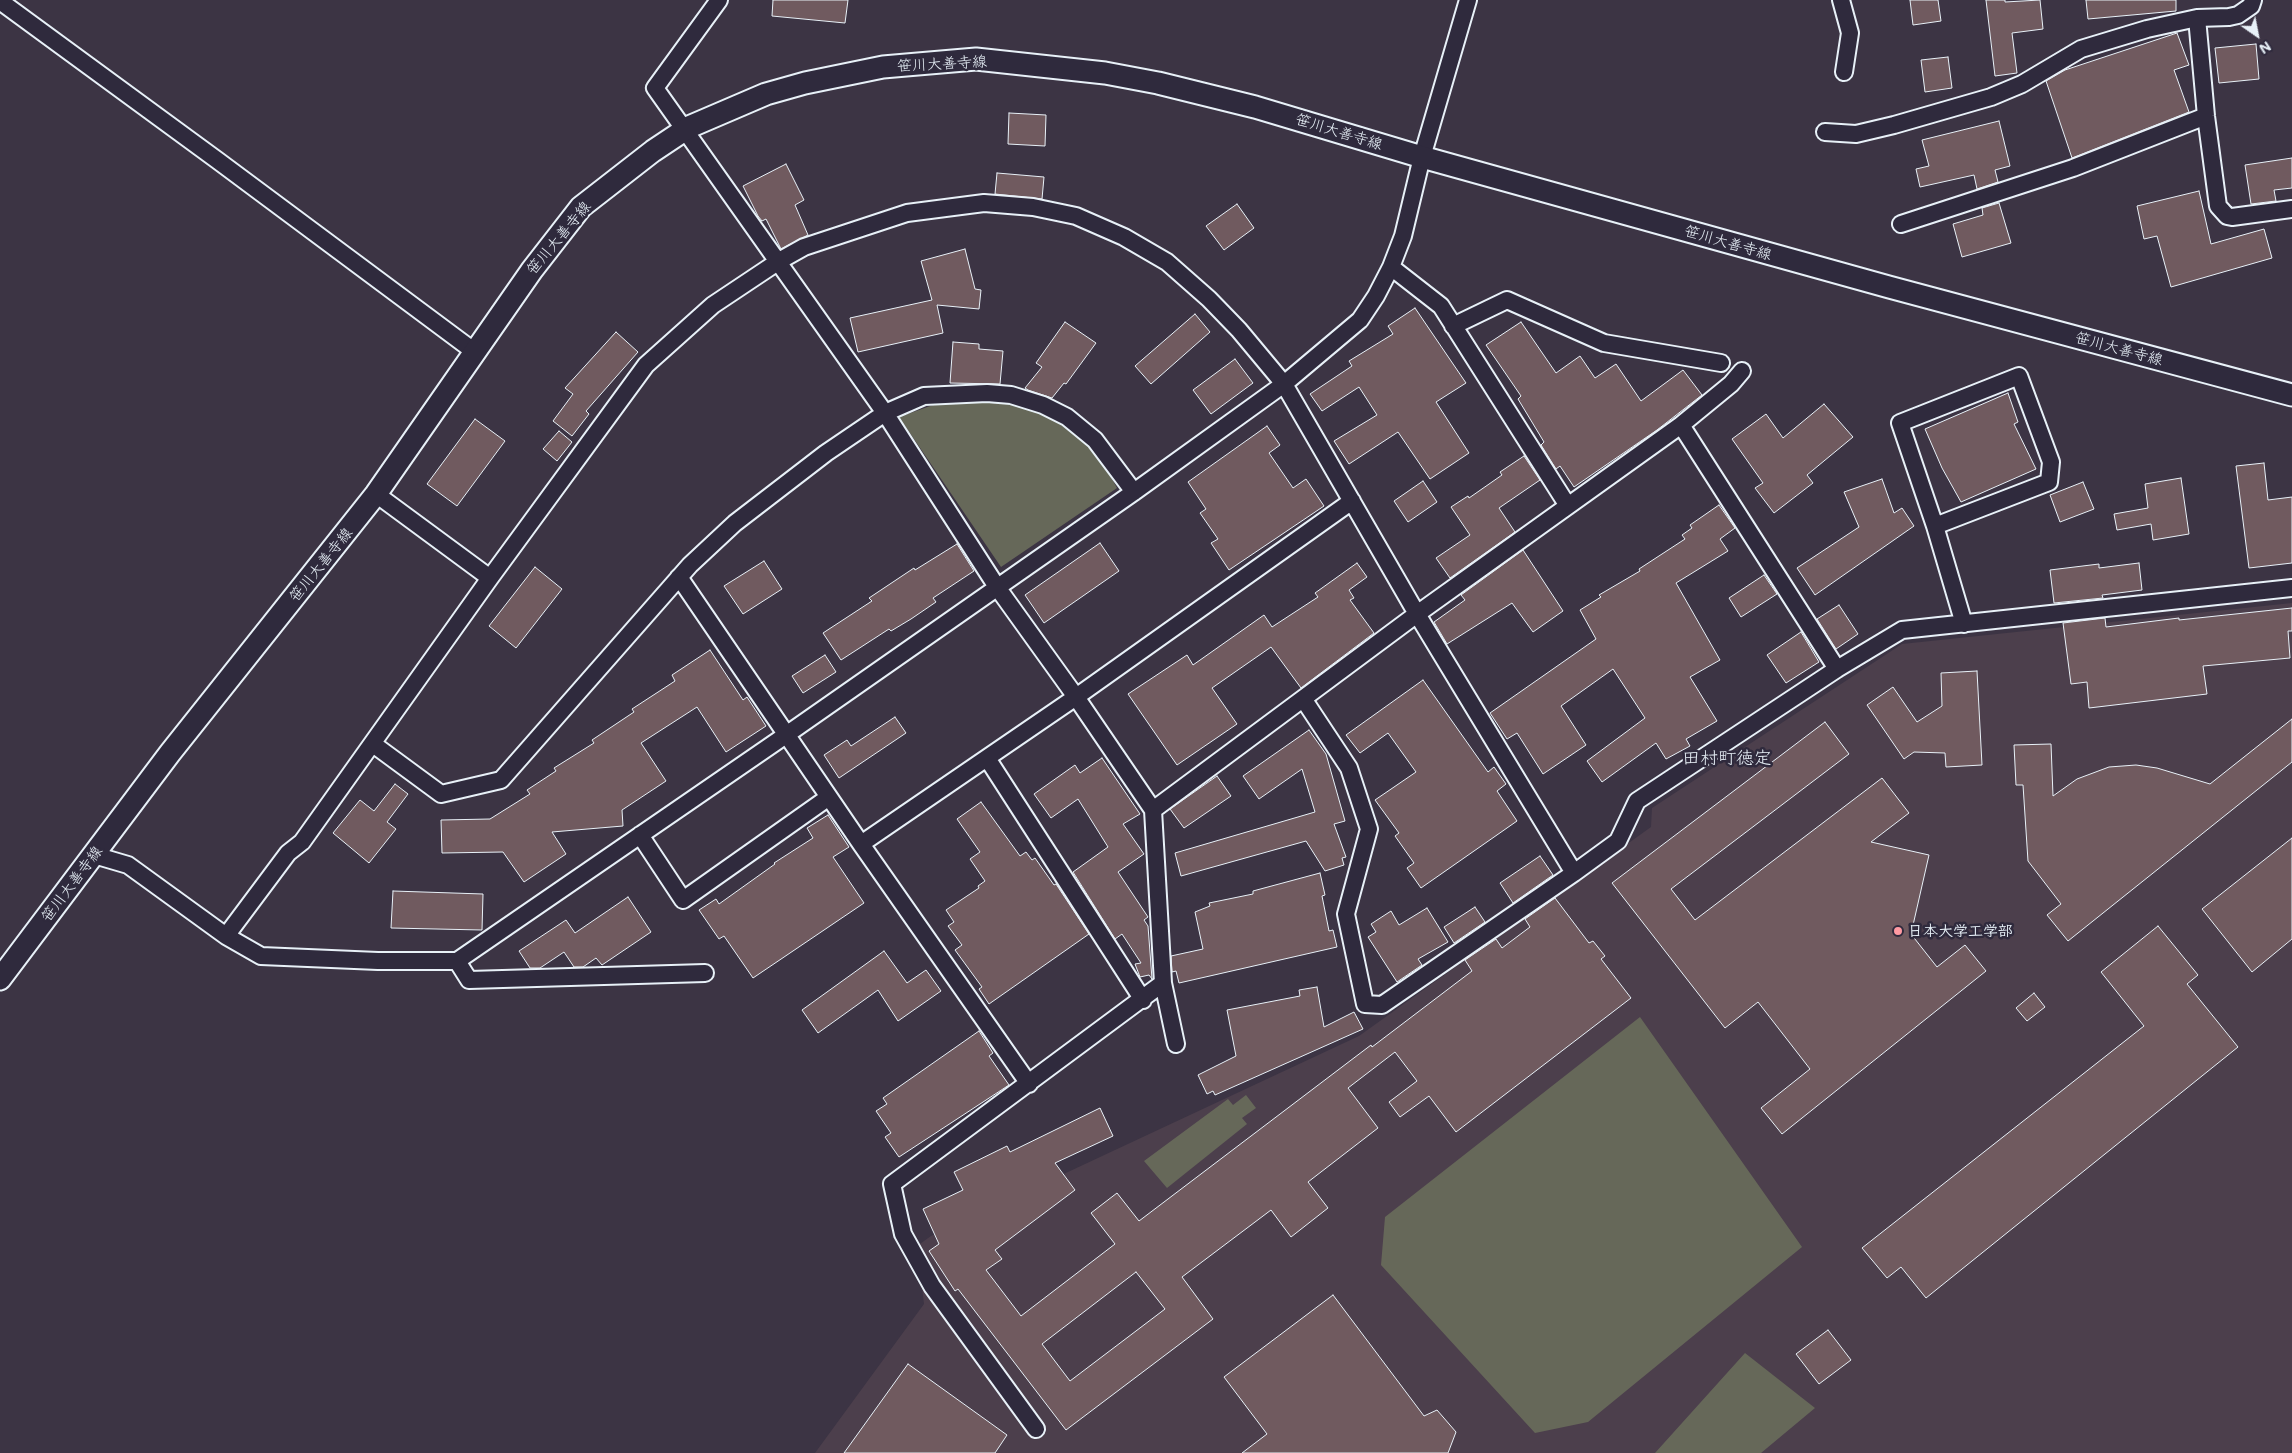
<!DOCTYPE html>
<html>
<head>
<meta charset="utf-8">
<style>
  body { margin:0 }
  #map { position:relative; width:2292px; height:1453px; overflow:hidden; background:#3c3444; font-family:Mali,sans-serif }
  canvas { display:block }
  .north { position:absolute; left:2232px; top:10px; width:50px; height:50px; -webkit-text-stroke:4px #2f2a3d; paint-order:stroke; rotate:147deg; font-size:14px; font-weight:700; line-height:20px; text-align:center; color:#e8f1f8 }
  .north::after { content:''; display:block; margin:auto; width:18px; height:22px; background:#e8f1f8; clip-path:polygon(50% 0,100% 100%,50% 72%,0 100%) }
</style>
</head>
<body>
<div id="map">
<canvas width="2292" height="1453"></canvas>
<div class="north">N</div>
</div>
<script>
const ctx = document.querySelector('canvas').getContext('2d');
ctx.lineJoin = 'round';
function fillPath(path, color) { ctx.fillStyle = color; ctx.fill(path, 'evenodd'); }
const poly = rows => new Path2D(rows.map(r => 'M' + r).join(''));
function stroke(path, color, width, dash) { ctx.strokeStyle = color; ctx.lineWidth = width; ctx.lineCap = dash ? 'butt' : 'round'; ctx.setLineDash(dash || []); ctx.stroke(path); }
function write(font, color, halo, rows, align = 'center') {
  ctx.font = font + ' Mali,"Klee One",sans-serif'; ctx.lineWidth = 5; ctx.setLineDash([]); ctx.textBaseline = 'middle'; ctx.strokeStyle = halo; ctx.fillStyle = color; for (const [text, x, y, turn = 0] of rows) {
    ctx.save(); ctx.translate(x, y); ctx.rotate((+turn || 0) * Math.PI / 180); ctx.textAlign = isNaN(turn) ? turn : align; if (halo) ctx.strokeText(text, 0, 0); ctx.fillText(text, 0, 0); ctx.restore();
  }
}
fillPath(poly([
  [2292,603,2292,1453,815,1453,924,1304,917,1246,931,1236,1359,1036,1651,827,1652,808,1902,644]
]), '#4c3f4c');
fillPath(poly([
  [993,401,1023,405,1062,421,1097,452,1117,488,1001,567,899,417,936,404],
  [1640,1017,1802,1247,1588,1422,1535,1433,1381,1265,1385,1217],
  [1246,1095,1256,1108,1242,1118,1247,1124,1167,1188,1144,1161,1228,1099,1233,1105],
  [1745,1353,1815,1408,1761,1453,1655,1453]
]), '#666859');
const building = poly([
  [773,0,848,0,845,23,772,16,773,0],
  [1910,0,1938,0,1941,21,1913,25,1910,0],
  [1986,0,2005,0,2005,2,2040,0,2043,29,2012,33,2017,73,1995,76,1986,0],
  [2086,0,2176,0,2176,11,2088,19,2086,0],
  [2177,33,2189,65,2174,70,2189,112,2072,158,2046,81,2065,70,2177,33],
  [2256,44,2259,79,2219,83,2215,48,2256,44],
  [1948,57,1952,88,1925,92,1921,60,1948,57],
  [1009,113,1046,115,1045,146,1008,144,1009,113],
  [1999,121,2010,166,1995,170,1998,182,1977,189,1974,175,1920,187,1916,169,1929,166,1922,140,1999,121],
  [2292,158,2292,188,2274,190,2276,201,2251,204,2245,165,2292,158],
  [786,164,804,200,795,205,808,235,781,249,766,219,762,221,758,216,743,186,786,164],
  [997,173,1044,177,1042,199,995,194,997,173],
  [2199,191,2211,244,2264,229,2272,258,2171,287,2157,236,2144,239,2137,206,2199,191],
  [1999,203,2011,243,1962,257,1953,224,1983,215,1982,208,1999,203],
  [1237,204,1254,228,1224,250,1206,226,1237,204],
  [965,249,975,289,981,290,979,309,937,305,943,333,858,352,850,318,932,300,921,261,965,249],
  [1415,308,1466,383,1436,402,1469,453,1430,479,1398,432,1349,464,1334,441,1377,415,1359,387,1322,411,1310,394,1352,366,1349,361,1393,334,1388,326,1415,308],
  [1195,314,1210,332,1151,384,1135,366,1195,314],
  [1065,322,1096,343,1066,384,1064,383,1052,398,1028,390,1025,388,1042,367,1036,363,1065,322],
  [1521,322,1556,373,1580,356,1595,378,1616,364,1641,401,1683,370,1702,395,1657,430,1574,487,1560,466,1556,469,1541,445,1544,442,1518,399,1521,396,1486,345,1521,322],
  [616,332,638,352,586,411,589,414,572,436,553,421,573,394,565,388,616,332],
  [953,342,979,344,979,349,1003,351,1000,384,950,383,953,342],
  [1235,359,1253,383,1211,414,1193,390,1235,359],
  [2008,393,2018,422,2014,424,2036,469,1961,502,1942,468,1925,429,2008,393],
  [1824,404,1853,437,1807,475,1813,483,1774,513,1755,488,1763,483,1732,439,1766,414,1783,438,1824,404],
  [475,419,505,441,457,506,427,484,475,419],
  [1267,426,1280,445,1269,453,1293,488,1306,479,1324,506,1229,570,1211,543,1218,539,1200,513,1206,509,1188,482,1267,426],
  [559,431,572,442,557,461,543,449,559,431],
  [1524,456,1540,480,1499,508,1515,532,1450,578,1436,558,1470,535,1451,507,1468,496,1469,498,1502,475,1500,472,1524,456],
  [2264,463,2268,500,2292,497,2292,563,2249,568,2236,466,2264,463],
  [2181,478,2189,534,2153,540,2151,524,2117,530,2114,514,2148,508,2145,484,2181,478],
  [1882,479,1894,513,1902,508,1914,526,1815,595,1797,568,1859,527,1844,492,1882,479],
  [1423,481,1437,502,1408,522,1394,501,1423,481],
  [2083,482,2094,509,2060,522,2050,495,2083,482],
  [1719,505,1735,528,1720,539,1728,551,1676,583,1720,660,1690,677,1717,721,1686,739,1690,746,1666,759,1656,743,1602,782,1587,761,1645,718,1613,669,1561,706,1586,745,1543,774,1517,733,1507,739,1490,713,1596,639,1580,610,1601,597,1599,595,1640,571,1639,569,1685,539,1682,535,1692,528,1690,525,1719,505],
  [1100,543,1119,571,1044,623,1025,595,1100,543],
  [957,544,974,571,933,598,936,602,911,619,891,631,889,629,841,660,823,633,872,601,869,598,914,568,915,570,957,544],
  [1523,550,1563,611,1533,632,1512,603,1447,644,1434,622,1465,600,1461,595,1523,550],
  [764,561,782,589,743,614,724,586,764,561],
  [1357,563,1367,577,1349,590,1354,598,1350,600,1374,633,1301,688,1271,647,1212,688,1237,724,1177,765,1128,694,1187,655,1193,665,1264,615,1272,627,1318,597,1315,593,1357,563],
  [2139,563,2142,590,2102,595,2103,598,2054,603,2050,570,2099,564,2099,568,2139,563],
  [535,567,562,589,516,648,489,626,535,567],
  [1764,575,1777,594,1741,617,1729,598,1764,575],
  [1839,605,1858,634,1836,649,1817,619,1839,605],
  [2292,608,2292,631,2288,631,2290,658,2203,666,2207,694,2089,708,2087,682,2071,684,2063,623,2105,618,2106,627,2179,618,2179,620,2292,608],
  [1801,632,1819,662,1786,683,1767,655,1801,632],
  [710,650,743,700,747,697,766,726,726,752,697,707,641,743,666,781,622,810,623,826,552,832,566,854,524,882,503,852,442,853,441,820,490,819,530,794,527,790,556,771,554,768,594,743,592,740,634,712,632,709,675,681,672,675,710,650],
  [825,655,836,672,803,693,792,676,825,655],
  [1977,671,1982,765,1946,767,1945,753,1914,752,1904,759,1867,705,1893,687,1917,722,1942,706,1941,673,1977,671],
  [1423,680,1488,772,1494,767,1506,784,1497,791,1517,821,1421,888,1407,868,1414,863,1395,836,1399,833,1375,800,1416,772,1388,733,1360,753,1346,735,1423,680],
  [895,717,906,733,839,778,824,755,847,740,851,746,895,717],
  [2292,719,2292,762,2068,941,2047,915,2061,904,2028,861,2023,785,2016,785,2014,745,2051,744,2053,796,2077,779,2109,767,2136,765,2157,768,2210,784,2292,719],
  [1825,722,1849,754,1671,889,1695,920,1882,778,1909,813,1871,842,1929,855,1911,934,1937,967,1965,945,1986,971,1782,1134,1761,1108,1810,1069,1758,1002,1725,1028,1612,883,1825,722],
  [1309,730,1326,754,1345,821,1334,824,1346,857,1342,858,1344,865,1325,871,1306,841,1181,876,1175,853,1315,812,1302,769,1259,799,1243,776,1309,730],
  [1102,758,1140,814,1123,824,1144,854,1118,872,1148,917,1144,920,1148,926,1152,979,1149,975,1140,977,1135,964,1141,963,1122,934,1115,939,1073,872,1108,847,1078,799,1051,818,1034,794,1075,765,1080,773,1102,758],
  [1217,776,1231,796,1184,828,1170,809,1217,776],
  [395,784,408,794,387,822,396,829,369,863,333,833,360,800,374,811,395,784],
  [981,802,1020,856,1026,852,1032,860,1035,858,1054,885,1056,884,1089,934,989,1004,979,989,982,987,955,950,962,945,948,926,954,922,946,910,979,888,978,886,985,881,970,859,980,852,957,819,981,802],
  [828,815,849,847,833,857,864,903,753,978,724,936,719,939,699,910,716,899,719,904,775,864,774,863,813,838,807,828,828,815],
  [2292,838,2292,939,2252,972,2202,909,2292,838],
  [1540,856,1553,875,1513,903,1500,883,1540,856],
  [1320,873,1325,895,1322,896,1329,931,1333,930,1337,947,1179,983,1176,971,1172,972,1171,956,1203,949,1195,912,1210,906,1209,903,1253,894,1253,891,1320,873],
  [393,891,483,894,482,930,391,928,393,891],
  [628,897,651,932,602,965,596,958,583,967,574,967,564,952,540,968,530,968,519,951,566,920,575,933,628,897],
  [1555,898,1589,943,1593,941,1605,956,1601,959,1631,998,1456,1132,1429,1096,1400,1117,1389,1102,1417,1081,1395,1052,1348,1088,1378,1128,1308,1182,1328,1208,1291,1237,1271,1210,1182,1277,1213,1319,1066,1430,958,1289,955,1291,929,1251,939,1244,923,1209,963,1190,954,1172,1007,1146,1010,1152,1100,1108,1113,1136,1055,1163,1075,1190,995,1250,1002,1259,986,1270,1021,1316,1115,1244,1091,1213,1117,1193,1139,1221,1371,1045,1372,1047,1472,971,1465,960,1496,939,1502,948,1530,927,1525,919,1555,898],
  [1136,1272,1165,1309,1070,1381,1042,1344,1136,1272],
  [1475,907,1485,922,1454,943,1444,927,1475,907],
  [1427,908,1448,942,1418,959,1422,965,1397,982,1368,937,1376,932,1371,924,1391,911,1399,925,1427,908],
  [2158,926,2198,975,2187,984,2238,1047,1926,1298,1901,1267,1887,1278,1862,1248,2144,1026,2101,972,2158,926],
  [884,951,907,983,926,970,941,991,898,1021,878,990,818,1033,802,1010,884,951],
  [1317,987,1324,1027,1354,1012,1363,1029,1215,1095,1213,1091,1207,1094,1198,1075,1236,1056,1227,1010,1300,996,1299,990,1317,987],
  [2034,993,2045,1007,2027,1021,2016,1008,2034,993],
  [979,1031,993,1053,989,1056,1009,1085,899,1157,885,1137,891,1133,876,1111,887,1104,883,1098,979,1031],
  [1333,1295,1424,1416,1437,1410,1456,1432,1448,1453,1242,1453,1267,1434,1224,1377,1333,1295],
  [1828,1330,1851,1360,1819,1384,1796,1354,1828,1330],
  [908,1364,1007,1435,995,1453,844,1453,908,1364]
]);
fillPath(building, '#705a5f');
stroke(building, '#e8f1f8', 1);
const minor = poly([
  [719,0,655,88,885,413,997,587,1076,697,1153,810],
  [1841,0,1850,33,1844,72],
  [0,1,217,160,475,352],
  [2197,18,2206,116,2218,206,2227,216,2232,217,2292,209],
  [1825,132,1856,134,1894,125,1991,97,2022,84,2081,49,2147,29,2197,18,2229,17,2238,15,2251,6,2253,0],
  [1901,224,2073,168,2206,116],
  [1391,267,1441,306,1568,506],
  [1453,326,1507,300,1604,343,1721,363],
  [1681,425,1837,669],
  [376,494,490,578],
  [1935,526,2049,482,2051,462,2019,376,1900,423,1935,526,1964,624],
  [679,577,861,844,1029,1084],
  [1304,700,1349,768,1369,829,1346,914,1365,1004,1382,1005,1574,873],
  [373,744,441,794,501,780,690,565,735,523,826,453,885,413,924,396,987,393,1011,395,1043,405,1067,417,1095,440,1134,492],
  [987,758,1143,1000],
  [640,835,683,900,829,797],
  [861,844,1076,697,1352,501],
  [94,855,128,865,226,936,288,853,302,842,490,578,646,365,713,305,779,261,804,247,907,213,984,203,1033,207,1076,216,1124,237,1167,262,1209,299,1239,330,1284,384,1417,614,1574,873,1618,841,1637,801,1837,669,1902,630,2292,588],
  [226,936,261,956,378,961,457,961,786,735,1134,492,1284,384,1360,320,1376,296,1391,267,1403,236,1422,157,1468,0],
  [457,961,469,980,705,973],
  [1163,983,1176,1044],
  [1036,1429,932,1286,903,1234,892,1184,1163,983,1153,810,1417,614,1681,425,1731,384,1742,371]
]);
const tertiary = poly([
  [0,979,170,753,376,494,532,270,581,207,653,151,689,127,766,94,805,83,883,67,976,59,1105,73,1158,83,1255,107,1422,157,1889,287,2292,395]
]);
stroke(minor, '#e8f1f8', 20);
stroke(tertiary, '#e8f1f8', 25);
stroke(minor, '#2f2a3d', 16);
stroke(tertiary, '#2f2a3d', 21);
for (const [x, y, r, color] of [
  [1898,931,5,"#ff9aa2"]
]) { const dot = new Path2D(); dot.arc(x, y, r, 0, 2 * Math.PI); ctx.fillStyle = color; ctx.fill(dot); stroke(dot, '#2f2a3d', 2); }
write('15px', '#e8f1f8', '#2f2a3d', [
  ["笹川大善寺線",942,64,-3],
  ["笹川大善寺線",1339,132,17],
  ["笹川大善寺線",559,238,-50],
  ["笹川大善寺線",1728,243,16],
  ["笹川大善寺線",2119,349,15],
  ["笹川大善寺線",321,565,-51],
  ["笹川大善寺線",72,884,-53]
]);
write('bold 15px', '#e8f1f8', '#2f2a3d', [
  ["日本大学工学部",1908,931]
], 'left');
write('18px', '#e8f1f8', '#2f2a3d', [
  ["田村町徳定",1727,758]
]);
</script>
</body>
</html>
